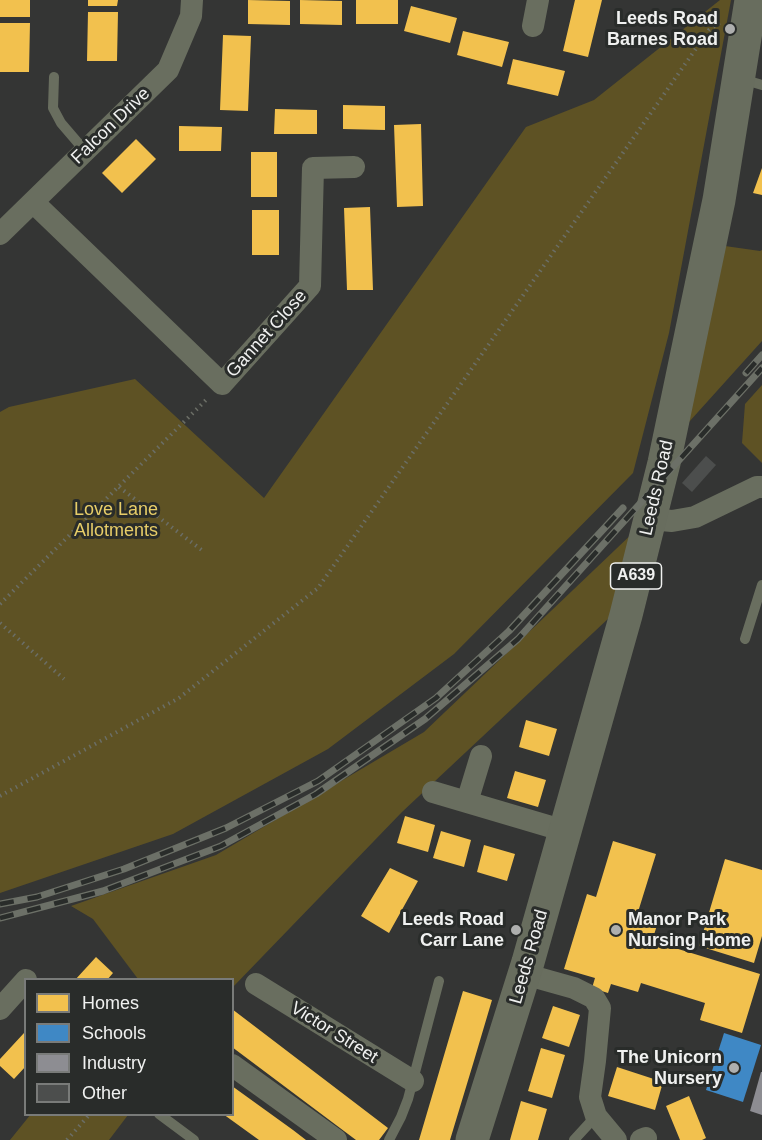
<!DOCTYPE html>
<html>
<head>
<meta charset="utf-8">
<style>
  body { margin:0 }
  #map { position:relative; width:762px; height:1140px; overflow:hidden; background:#343534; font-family:Arial,sans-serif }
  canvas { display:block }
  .legend { position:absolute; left:24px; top:978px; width:210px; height:138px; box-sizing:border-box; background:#292c2a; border:2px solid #797b79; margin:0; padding:8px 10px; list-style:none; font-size:18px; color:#f0f1f0 }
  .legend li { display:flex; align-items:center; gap:12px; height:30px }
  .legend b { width:30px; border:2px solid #797b79 }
</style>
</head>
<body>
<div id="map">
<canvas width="762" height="1140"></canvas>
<ul class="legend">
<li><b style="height:16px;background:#f2c14e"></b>Homes</li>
<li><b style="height:16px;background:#3f88c5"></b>Schools</li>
<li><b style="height:16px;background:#8d8d92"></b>Industry</li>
<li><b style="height:16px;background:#4c4e4d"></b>Other</li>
</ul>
</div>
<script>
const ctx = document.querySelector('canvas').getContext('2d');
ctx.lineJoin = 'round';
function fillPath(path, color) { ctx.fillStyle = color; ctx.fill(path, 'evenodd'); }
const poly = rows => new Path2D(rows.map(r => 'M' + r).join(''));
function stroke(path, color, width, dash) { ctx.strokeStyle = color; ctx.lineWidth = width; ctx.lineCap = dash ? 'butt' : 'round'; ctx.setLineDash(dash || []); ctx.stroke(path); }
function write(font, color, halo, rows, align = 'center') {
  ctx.font = font + ' Arial,sans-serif'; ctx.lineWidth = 6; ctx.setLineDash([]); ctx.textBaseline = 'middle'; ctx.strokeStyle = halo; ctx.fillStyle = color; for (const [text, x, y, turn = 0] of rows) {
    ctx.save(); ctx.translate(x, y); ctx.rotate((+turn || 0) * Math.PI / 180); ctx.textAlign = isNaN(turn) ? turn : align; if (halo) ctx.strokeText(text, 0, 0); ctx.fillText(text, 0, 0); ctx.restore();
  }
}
fillPath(poly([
  [720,0,731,0,669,333,633,473,454,654,328,749,173,834,0,893,0,412,9,407,135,379,264,498,526,127,594,100],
  [725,246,760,251,762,250,762,341,680,432],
  [762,385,762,463,742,443,745,404],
  [637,529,610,617,402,812,233,987,232,980,138,979,93,919,71,906,216,855,424,732],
  [31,1114,128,1114,128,1115,109,1140,10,1140]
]), '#5e5224');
fillPath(poly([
  [0,0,30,0,30,17,0,17],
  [88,0,118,0,117,6,88,6],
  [248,0,290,1,290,25,248,24],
  [300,0,342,1,342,25,300,24],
  [356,0,398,0,398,24,356,24],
  [575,0,602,0,588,57,563,51],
  [411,6,457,18,450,43,404,31],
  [88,12,118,12,117,61,87,61],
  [0,23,30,23,29,72,0,72],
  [463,31,509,42,502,67,457,55],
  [223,35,251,36,248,111,220,110],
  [513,59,565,71,558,96,507,84],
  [343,105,385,106,385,130,343,129],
  [275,109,317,110,317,134,274,134],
  [421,124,423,206,397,207,394,125],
  [179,126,222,127,221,151,179,151],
  [136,139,156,159,122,193,102,173],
  [251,152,277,152,277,197,251,197],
  [762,168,762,195,753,193],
  [370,207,373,290,347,290,344,208],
  [252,210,279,210,279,255,252,255],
  [526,720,557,729,549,756,519,747],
  [515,771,546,780,538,807,507,798],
  [405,816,435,825,428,852,397,843],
  [441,831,471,840,464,867,433,858],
  [613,841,656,854,638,912,659,919,652,941,760,974,742,1033,700,1020,705,1003,641,983,638,992,611,984,608,993,592,988,595,978,564,969,587,894,596,897],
  [484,845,515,854,507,881,477,872],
  [725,859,762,870,762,936,754,963,699,946],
  [390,868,418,881,389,933,361,916],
  [96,957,113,973,107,980,75,980],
  [463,991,492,1000,473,1064,450,1140,419,1140],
  [553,1006,580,1015,569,1047,542,1038],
  [232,1009,388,1128,379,1140,356,1140,232,1047],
  [24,1033,26,1035,26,1066,14,1079,0,1066,0,1059],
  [541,1048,565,1055,552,1098,528,1091],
  [617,1067,663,1082,655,1110,608,1096],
  [232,1086,293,1130,306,1140,259,1140,223,1114,232,1114],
  [689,1096,706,1138,702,1140,680,1140,666,1106],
  [521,1101,547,1109,538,1140,510,1140]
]), '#f2c14e');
fillPath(poly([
  [724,1033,761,1045,743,1102,706,1090]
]), '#3f88c5');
fillPath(poly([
  [761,1072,762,1072,762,1115,750,1111]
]), '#8d8d92');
fillPath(poly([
  [706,456,716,465,692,492,682,483]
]), '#4c4e4d');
stroke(poly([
  [119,487,203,551],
  [0,604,207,399],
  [0,623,64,679],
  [0,796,179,698,318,588,709,30,722,21],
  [67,1140,90,1114]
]), '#6b6e66', 4, [1.5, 4.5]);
stroke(poly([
  [54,77,53,108,61,123,85,151],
  [742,79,762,85],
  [745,639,762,585],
  [159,1114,194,1140],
  [389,1140,401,1117,408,1099,439,981],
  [574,1140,596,1116]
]), '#696e5f', 10);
stroke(poly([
  [533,26,538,0],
  [33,202,222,384,310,286,313,168,354,167],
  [0,234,168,70,191,16,192,0],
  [650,519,672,521,695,517,757,487,762,487],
  [433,792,565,831],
  [467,802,481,756],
  [524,974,574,988,594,998,600,1008,595,1061,590,1097,596,1116,616,1140],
  [256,984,413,1081],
  [0,1009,26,980],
  [232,1065,336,1140],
  [641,1140,646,1138]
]), '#696e5f', 22);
stroke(poly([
  [472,1140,528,962,626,615,664,463,719,200,751,0]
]), '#686d5e', 33);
const rail = poly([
  [746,373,762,355],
  [0,904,37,897,124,869,226,828,318,781,436,698,509,631,623,508],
  [0,918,103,891,221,846,316,794,425,719,518,639,762,368]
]);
stroke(rail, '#6c7067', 7);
stroke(rail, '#292c2a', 4.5, [14]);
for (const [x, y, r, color] of [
  [730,29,6,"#aeafae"],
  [516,930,6,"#aeafae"],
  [616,930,6,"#aeafae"],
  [734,1068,6,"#aeafae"]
]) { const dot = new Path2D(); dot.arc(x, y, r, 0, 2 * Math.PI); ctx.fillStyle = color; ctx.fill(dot); stroke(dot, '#292c2a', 2); }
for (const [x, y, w] of [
  [636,576,51]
]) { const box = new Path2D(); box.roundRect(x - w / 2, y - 13, w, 26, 4.5); ctx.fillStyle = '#292c2a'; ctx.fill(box); stroke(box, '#f0f1f0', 1.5); }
write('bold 16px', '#f0f1f0', null, [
  ["A639",636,576]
]);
write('bold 18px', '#f0f1f0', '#292c2a', [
  ["Leeds Road",718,19],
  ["Barnes Road",718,40],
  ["Leeds Road",504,920],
  ["Carr Lane",504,941],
  ["Manor Park",628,920,"left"],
  ["Nursing Home",628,941,"left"],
  ["The Unicorn",722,1058],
  ["Nursery",722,1079]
], 'right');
write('18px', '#f0f1f0', '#292c2a', [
  ["Falcon Drive",111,126,-44],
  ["Gannet Close",267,334,-48],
  ["Leeds Road",657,488,-77],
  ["Leeds Road",529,957,-74],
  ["Victor Street",334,1033,32]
]);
write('18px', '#e7cd68', '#292c2a', [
  ["Love Lane",116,510],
  ["Allotments",116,531]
]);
</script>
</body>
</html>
